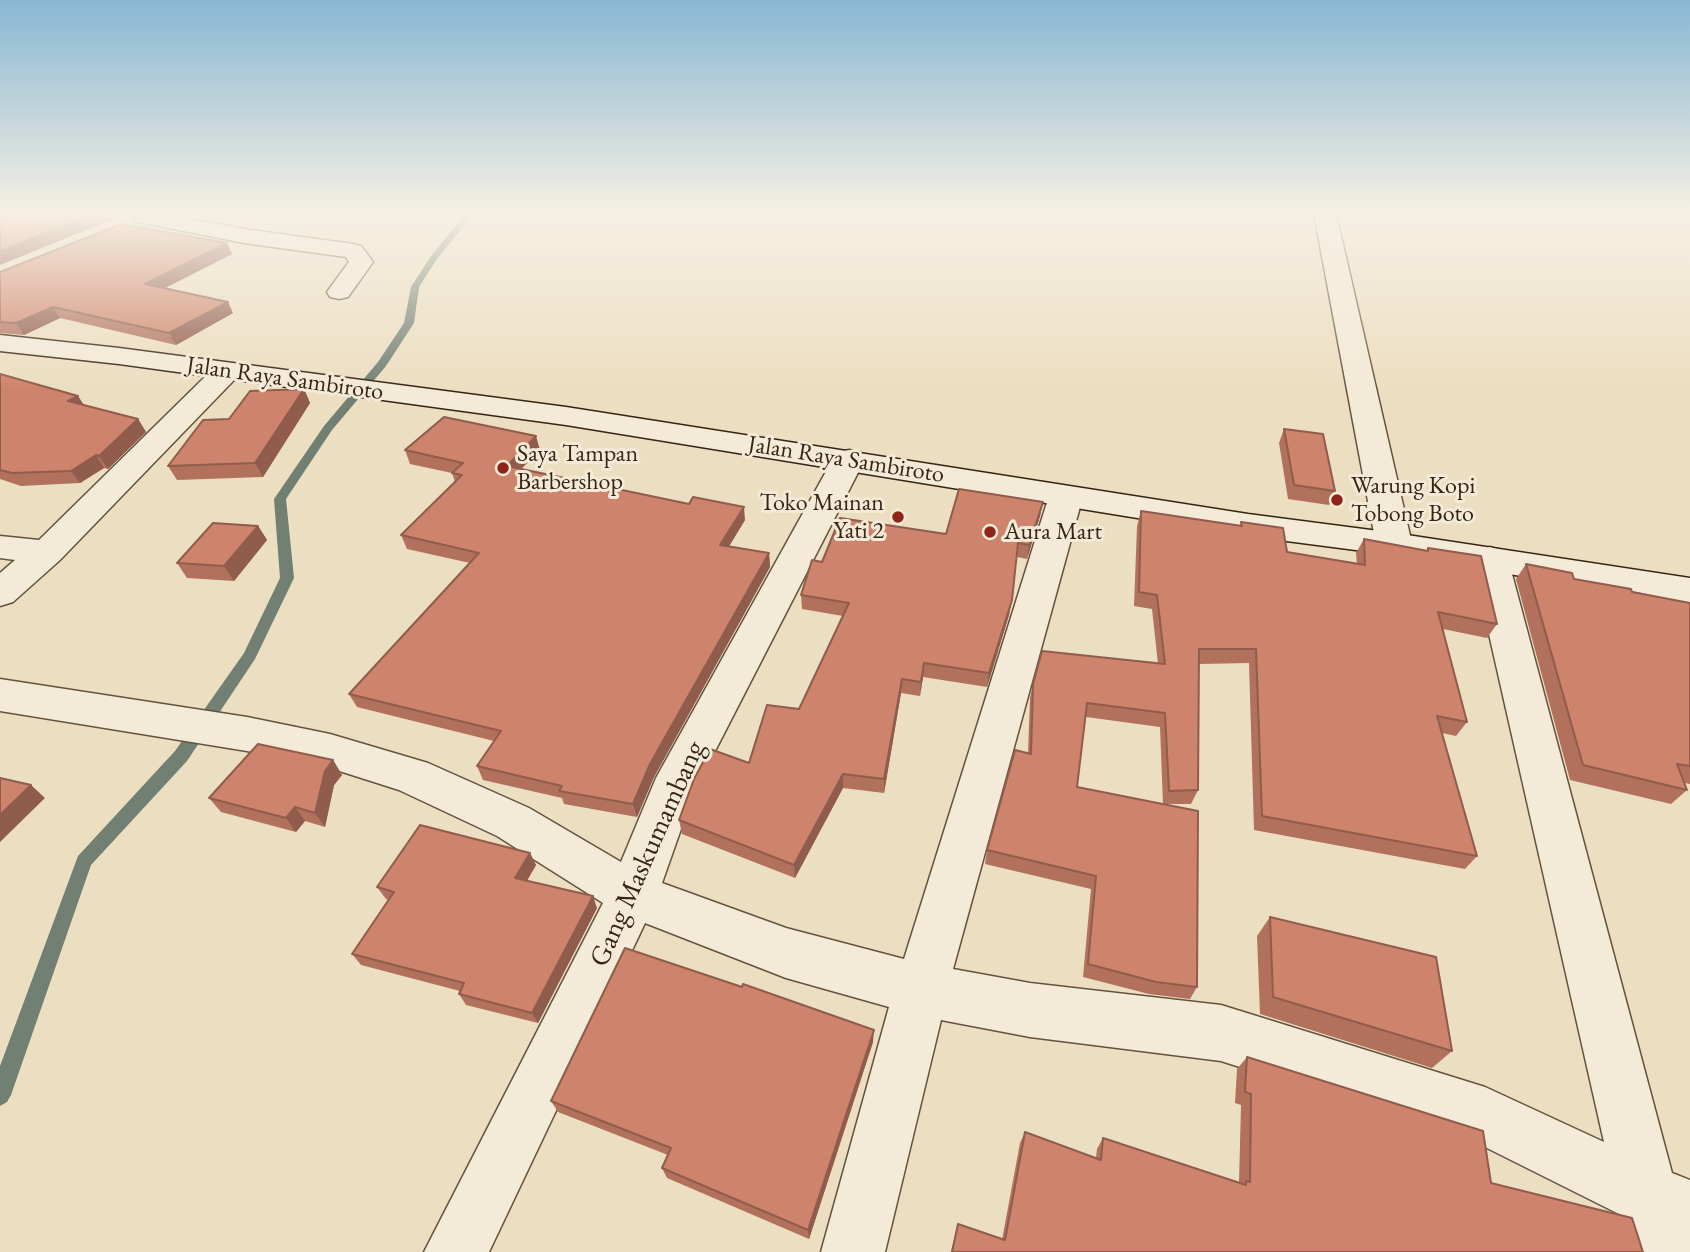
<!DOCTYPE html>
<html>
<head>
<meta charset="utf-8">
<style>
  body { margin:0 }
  canvas { display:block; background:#ecdec1 }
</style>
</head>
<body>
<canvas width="1690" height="1252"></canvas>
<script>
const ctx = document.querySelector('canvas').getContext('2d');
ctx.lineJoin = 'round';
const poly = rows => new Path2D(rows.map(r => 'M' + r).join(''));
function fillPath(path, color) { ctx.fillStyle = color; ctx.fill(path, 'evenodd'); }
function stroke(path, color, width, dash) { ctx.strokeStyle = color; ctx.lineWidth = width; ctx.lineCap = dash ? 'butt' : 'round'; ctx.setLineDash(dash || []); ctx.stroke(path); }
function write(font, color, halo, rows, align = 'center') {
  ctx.font = font + ' "EB Garamond",serif'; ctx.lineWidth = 6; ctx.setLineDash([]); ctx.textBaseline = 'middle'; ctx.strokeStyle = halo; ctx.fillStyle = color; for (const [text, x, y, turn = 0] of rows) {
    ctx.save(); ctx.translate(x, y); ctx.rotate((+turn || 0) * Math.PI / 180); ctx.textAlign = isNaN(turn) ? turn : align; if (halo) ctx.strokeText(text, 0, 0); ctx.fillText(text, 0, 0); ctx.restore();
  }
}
fillPath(poly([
  [465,214,473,214,437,259,419,287,414,323,386,366,332,430,286,499,294,578,255,659,187,761,91,865,11,1095,7,1102,0,1106,0,1066,78,856,175,751,244,653,280,578,274,499,324,426,378,362,404,323,411,287,431,256,465,214]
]), '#718073');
const street = poly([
  [135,214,163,214,244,229,353,244,361,246,373,262,348,297,339,299,330,297,327,292,349,262,346,257,244,243,144,223,136,222,133,217,135,214],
  [1314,214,1336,214,1412,544,1406,552,1394,555,1382,552,1376,544,1314,214],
  [226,364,236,366,240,372,236,378,60,560,13,602,0,606,0,573,15,560,0,558,0,536,39,540,216,366,226,364],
  [849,450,860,452,865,459,694,792,662,883,786,928,904,959,1049,496,1054,489,1066,486,1078,489,1083,496,953,969,1030,983,1221,1005,1485,1087,1604,1142,1472,559,1477,551,1490,547,1503,551,1508,559,1672,1173,1690,1180,1690,1252,1629,1252,1621,1215,1475,1142,1221,1061,1030,1037,941,1020,885,1252,821,1252,889,1007,786,978,645,923,489,1252,424,1252,603,903,497,836,399,790,330,768,247,751,0,711,0,679,247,717,330,734,428,763,529,808,621,862,656,778,833,459,838,452,849,450]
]);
const secondary = poly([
  [0,335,119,348,566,407,1248,514,1394,533,1690,578,1690,604,1394,555,1248,536,566,425,119,364,0,351,0,335]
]);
stroke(street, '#63533e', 3);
stroke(secondary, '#352513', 3);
fillPath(street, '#f3ead7');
fillPath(secondary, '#f3ead7');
fillPath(poly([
  [227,243,232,254,165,288,233,313,176,345,60,318,24,335,0,333,0,272],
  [0,374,84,405,138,419,146,432,108,469,104,468,80,483,21,486,0,479],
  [304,389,310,403,263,477,177,480,168,466],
  [1284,429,1335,491,1329,505,1288,499,1279,443],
  [405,450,540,450,521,469,745,520,729,546,769,553,770,567,654,777,637,817,564,804,562,798,483,780,477,766,494,741,357,707,349,694,470,563,407,549,401,535,455,482,452,473,410,464],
  [1043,502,1040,516,1027,559,1017,557,1009,615,987,687,923,677,920,696,901,693,884,793,843,788,795,878,682,834,679,820,749,763,799,709,843,616,802,609,801,595,822,562,946,534],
  [1141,511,1240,526,1241,522,1287,552,1357,564,1356,553,1364,539,1426,551,1428,548,1497,624,1487,638,1443,629,1467,722,1456,736,1442,733,1477,856,1465,869,1254,830,1249,663,1199,664,1198,790,1191,804,1164,804,1197,987,1190,999,1149,994,1083,977,1091,889,985,864,987,850,1028,753,1030,698,1033,684,1158,664,1152,609,1134,606,1137,526],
  [1086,717,1160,727,1163,804,1077,787],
  [258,526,267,540,234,581,187,578,177,563],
  [1526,564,1574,579,1690,603,1690,784,1684,783,1687,790,1671,804,1570,780,1516,579],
  [333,760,342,775,334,785,325,827,305,821,296,832,221,812,209,798],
  [530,853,536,865,527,881,597,908,538,1023,466,1005,459,994,460,991,361,965,352,954,388,900,386,899,377,887],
  [1270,917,1452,1051,1432,1068,1260,1014,1257,936],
  [742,987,873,1042,809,1239,667,1178,662,1168,668,1155,558,1112,551,1101],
  [1247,1057,1491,1183,1643,1252,951,1252,958,1224,1002,1240,1020,1143,1025,1132,1096,1158,1097,1149,1103,1138,1239,1183,1241,1105,1235,1103,1237,1069]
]), '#b1715d');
fillPath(poly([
  [93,214,117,214,118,217,0,265,0,251],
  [227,243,232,254,151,295,145,284],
  [228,302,233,313,176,345,169,333],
  [53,307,60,318,24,335,16,323],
  [304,389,310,403,263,477,255,463],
  [78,396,86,408,68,401],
  [138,419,146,432,108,469,99,456],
  [536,436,540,450,511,479,507,466],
  [96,455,104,468,80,483,71,471],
  [1043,502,1040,516,1027,559,1029,545],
  [744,507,745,520,722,558,720,545],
  [258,526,267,540,234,581,224,566],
  [769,553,770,567,654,777,637,817,633,804,650,764],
  [1012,600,1009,615,987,687,989,673],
  [924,663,923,677,920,696,921,682],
  [902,679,901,693,884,793,884,779],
  [333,760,342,775,334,785,325,827,315,813,325,771],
  [843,774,843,788,795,878,794,865],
  [31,785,45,798,0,842,0,815],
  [295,807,305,821,296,832,286,818],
  [530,853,536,865,521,890,515,878],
  [593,896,597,908,538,1023,532,1013],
  [874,1030,873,1042,809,1239,808,1230]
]), '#905c4c');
const building = poly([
  [0,214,93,214,0,251,0,214],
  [121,224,227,243,145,284,228,302,169,333,53,307,16,323,0,322,0,272,121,224],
  [0,374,78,396,68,401,138,419,99,456,96,455,71,471,12,473,0,470,0,374],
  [304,389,255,463,168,466,203,420,229,419,250,391,304,389],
  [444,417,536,436,507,466,689,504,693,497,744,507,720,545,769,553,650,764,633,804,559,791,562,786,477,766,501,731,349,694,479,553,401,535,462,475,452,473,463,463,405,450,444,417],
  [1284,429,1323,434,1335,491,1294,485,1284,429],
  [959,489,1043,502,1029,545,1018,543,1012,600,989,673,924,663,921,682,902,679,884,779,843,774,794,865,679,820,694,779,710,749,749,763,767,705,799,709,849,603,801,595,812,560,822,562,840,518,946,534,959,489],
  [1141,511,1242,526,1241,522,1283,528,1287,552,1365,565,1364,539,1428,551,1428,548,1481,556,1497,624,1438,612,1467,722,1437,716,1477,856,1262,816,1256,649,1199,649,1198,790,1169,791,1165,713,1087,703,1077,787,1198,811,1197,987,1156,982,1088,964,1096,876,987,850,1015,750,1031,754,1033,684,1042,651,1165,664,1157,595,1139,592,1141,511],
  [213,523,258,526,224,566,177,563,213,523],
  [1526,564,1572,573,1574,579,1631,589,1632,592,1690,603,1690,766,1677,764,1687,790,1583,765,1526,564],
  [258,744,333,760,325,771,315,813,295,807,286,818,209,798,258,744],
  [0,778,31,785,0,815,0,778],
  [420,825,530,853,515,878,593,896,532,1013,459,994,464,983,352,954,394,892,377,887,420,825],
  [1270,917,1436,957,1452,1051,1273,997,1270,917],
  [625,948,742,987,743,984,874,1030,808,1230,662,1168,671,1148,551,1101,625,948],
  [1247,1057,1483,1131,1491,1183,1632,1218,1643,1252,952,1252,958,1224,1005,1240,1025,1132,1101,1160,1103,1138,1246,1185,1246,1181,1250,1182,1251,1094,1245,1092,1247,1057]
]);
fillPath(building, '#ce836c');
stroke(building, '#905c4c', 2);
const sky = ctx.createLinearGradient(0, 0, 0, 389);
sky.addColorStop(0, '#88b7d3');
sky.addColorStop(0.55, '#f6f0e3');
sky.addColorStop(1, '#f6f0e300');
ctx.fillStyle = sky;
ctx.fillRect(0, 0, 1690, 389);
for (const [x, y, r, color] of [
  [503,468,7,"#8f2418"],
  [1337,500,7,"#8f2418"],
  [898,517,7,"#8f2418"],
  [990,532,7,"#8f2418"]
]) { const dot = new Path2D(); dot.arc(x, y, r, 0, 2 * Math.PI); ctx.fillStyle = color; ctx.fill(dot); stroke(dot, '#f3ead7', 2.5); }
write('24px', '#352513', '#f3ead7', [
  ["Jalan Raya Sambiroto",285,379,8],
  ["Jalan Raya Sambiroto",846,460,9]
]);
write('24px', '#352513', '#f3ead7', [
  ["Saya Tampan",517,454],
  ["Barbershop",517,482],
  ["Warung Kopi",1351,486],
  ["Tobong Boto",1351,514],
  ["Toko Mainan",884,503,"right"],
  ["Yati 2",884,531,"right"],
  ["Aura Mart",1004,532]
], 'left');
write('28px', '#352513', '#f3ead7', [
  ["Gang Maskumambang",648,854,-66]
]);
</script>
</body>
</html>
